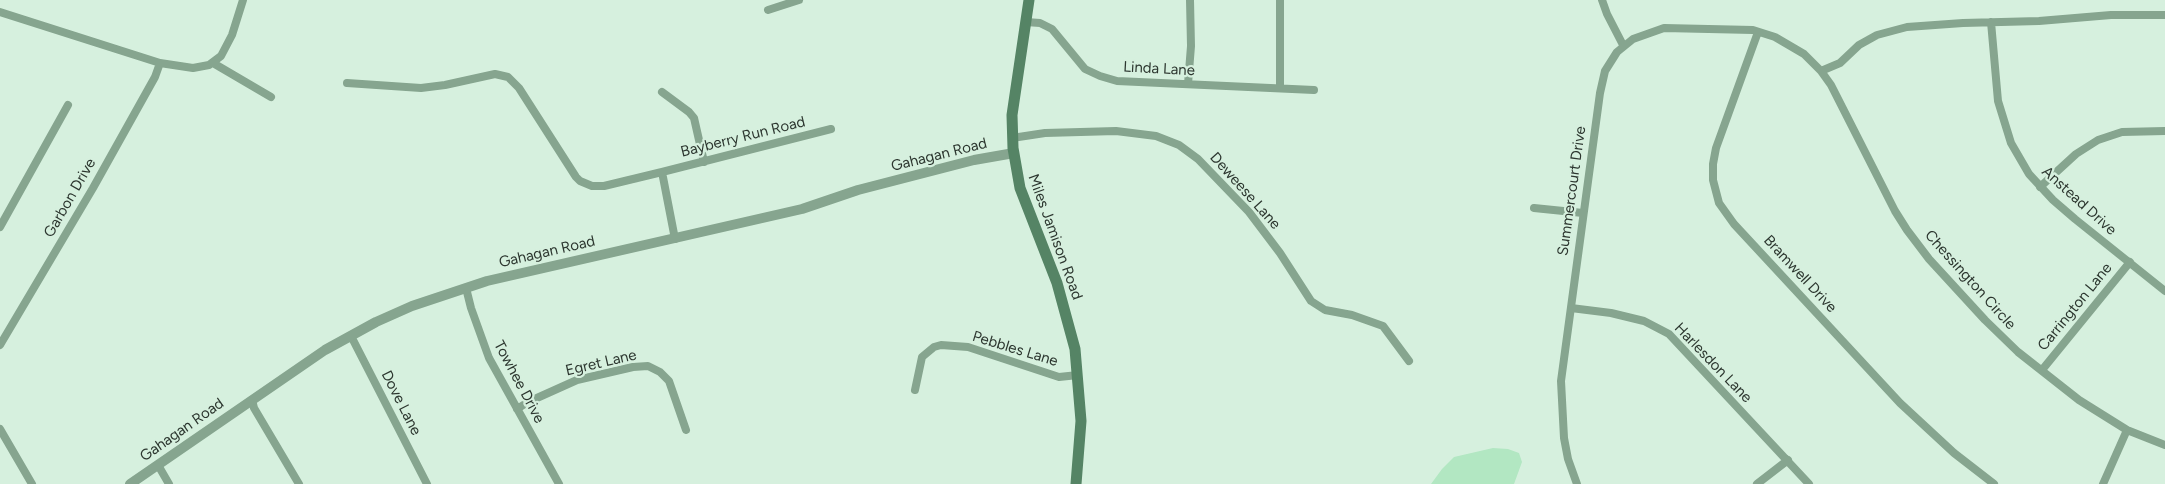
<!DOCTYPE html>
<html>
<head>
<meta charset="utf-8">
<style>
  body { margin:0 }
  canvas { display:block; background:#d6f0de }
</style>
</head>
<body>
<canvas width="2165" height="484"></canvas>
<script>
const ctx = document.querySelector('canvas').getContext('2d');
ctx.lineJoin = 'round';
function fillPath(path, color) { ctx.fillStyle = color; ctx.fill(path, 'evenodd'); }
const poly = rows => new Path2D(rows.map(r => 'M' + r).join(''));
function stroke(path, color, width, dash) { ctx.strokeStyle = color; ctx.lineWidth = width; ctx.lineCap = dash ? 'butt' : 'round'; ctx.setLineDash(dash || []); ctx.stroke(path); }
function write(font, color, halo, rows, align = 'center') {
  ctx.font = font + ' Figtree,sans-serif'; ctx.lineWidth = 4.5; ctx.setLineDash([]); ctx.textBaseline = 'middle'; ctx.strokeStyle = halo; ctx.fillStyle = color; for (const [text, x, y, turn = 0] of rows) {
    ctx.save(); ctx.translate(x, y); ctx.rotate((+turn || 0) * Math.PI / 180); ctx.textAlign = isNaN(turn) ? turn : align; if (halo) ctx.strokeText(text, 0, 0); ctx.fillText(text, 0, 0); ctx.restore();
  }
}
fillPath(poly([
  [1493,448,1508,449,1519,453,1522,462,1514,484,1431,484,1442,469,1454,457]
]), '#b2e7c2');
stroke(poly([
  [1280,0,1280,88],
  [1602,0,1607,14,1623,45],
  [768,10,799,0],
  [0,12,160,63,193,68,209,65,221,56,232,35,243,0],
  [1026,22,1040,23,1052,29,1085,69,1100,76,1117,81,1314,90],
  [1991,22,1998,101,2011,143,2029,174,2053,200,2075,219,2165,291],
  [1758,32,1716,148,1713,164,1713,180,1719,203,1734,224,1900,403,1954,453,1994,484],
  [213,63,271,97],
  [1821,71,1840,63,1859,45,1877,35,1907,27,1963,23,2039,21,2111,15,2165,15],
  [347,83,421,88,445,85,495,74,508,77,519,88,576,177,580,181,592,186,604,186,662,172,831,129],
  [1188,84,1191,46,1190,0],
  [662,92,689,112,694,118,704,162],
  [1012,138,1045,133,1116,131,1156,136,1179,145,1198,159,1249,212,1280,253,1311,301,1325,310,1352,315,1383,326,1409,361],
  [662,172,675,239],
  [2040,187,2076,154,2098,140,2122,132,2165,131],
  [1534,208,1583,213],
  [0,227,68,105],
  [466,288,471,308,489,358,559,484],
  [1571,308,1611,313,1644,321,1669,334,1809,484],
  [351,336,427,484],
  [0,345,93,188,155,77,160,63],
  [2042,370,2130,262],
  [915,390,922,357,934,347,941,345,968,347,1059,377,1078,375],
  [252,400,254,408,299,484],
  [517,409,528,402,577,380,633,367,648,366,660,372,669,381,686,430],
  [0,429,32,484],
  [158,465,169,484],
  [1577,484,1568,459,1564,438,1561,381,1600,93,1605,71,1617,52,1633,39,1664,28,1753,30,1775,37,1804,54,1821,71,1831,85,1895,211,1907,230,1929,259,1985,320,2018,352,2079,400,2127,430,2165,445],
  [1757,484,1788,460],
  [2103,484,2127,430]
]), '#86a58f', 8);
stroke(poly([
  [130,484,325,350,376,322,412,306,487,281,802,209,858,190,974,160,1014,153]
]), '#86a58f', 10);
stroke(poly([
  [1029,0,1012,115,1013,148,1020,188,1057,283,1075,349,1081,421,1076,484]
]), '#558465', 11);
write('15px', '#2c362f', '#d6f0de', [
  ["Linda Lane",1159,69,3],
  ["Bayberry Run Road",743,137,-14],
  ["Gahagan Road",939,155,-14],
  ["Deweese Lane",1245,191,48],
  ["Summercourt Drive",1572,191,-82],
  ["Garbon Drive",70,198,-60],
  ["Anstead Drive",2079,201,42],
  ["Miles Jamison Road",1055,237,70],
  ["Gahagan Road",547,252,-13],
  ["Bramwell Drive",1800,274,47],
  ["Chessington Circle",1970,280,48],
  ["Carrington Lane",2075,307,-51],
  ["Pebbles Lane",1015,349,17],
  ["Egret Lane",601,363,-13],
  ["Harlesdon Lane",1713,363,46],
  ["Towhee Drive",519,382,62],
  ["Dove Lane",401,403,63],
  ["Gahagan Road",182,430,-35]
]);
</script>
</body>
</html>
